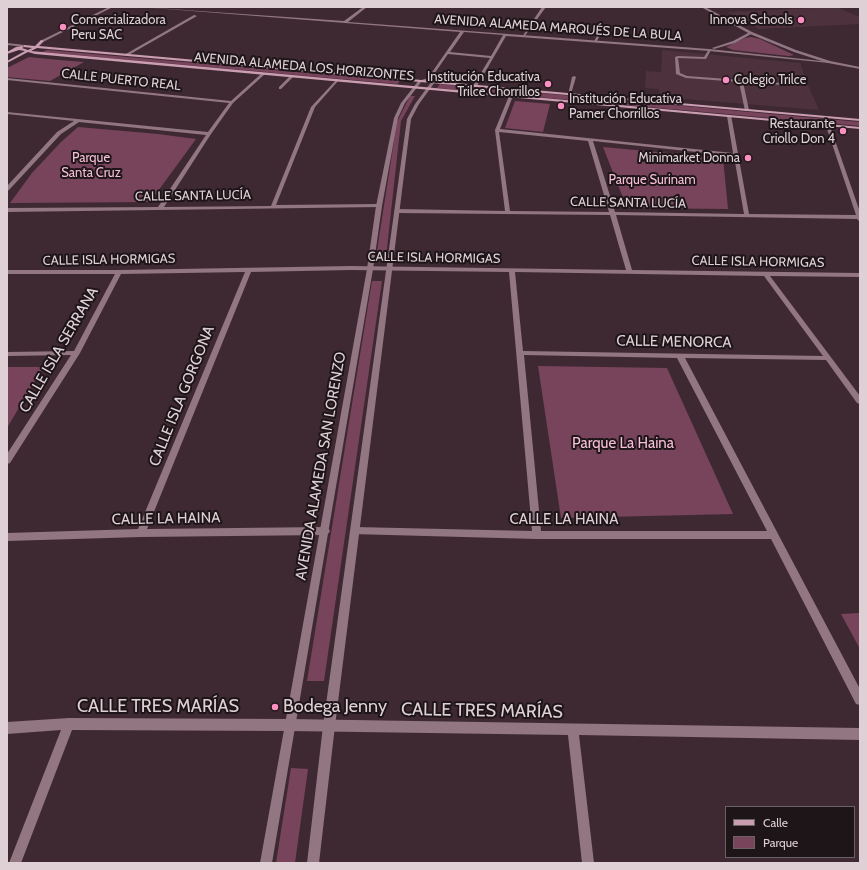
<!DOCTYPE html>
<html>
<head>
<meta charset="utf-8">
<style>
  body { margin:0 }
  #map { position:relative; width:867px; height:870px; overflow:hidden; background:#3e2932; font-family:Cabin,sans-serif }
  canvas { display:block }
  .frame { position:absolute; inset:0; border:8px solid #ded0d5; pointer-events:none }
  .legend { position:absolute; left:725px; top:806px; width:130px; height:52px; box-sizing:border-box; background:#1e1519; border:1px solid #6b6064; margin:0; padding:5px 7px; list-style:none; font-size:12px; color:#ded0d5 }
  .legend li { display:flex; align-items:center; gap:8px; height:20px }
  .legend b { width:20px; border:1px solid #6b6064 }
</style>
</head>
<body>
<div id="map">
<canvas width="867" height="870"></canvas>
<div class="frame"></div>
<ul class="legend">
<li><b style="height:5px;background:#ca9db0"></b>Calle</li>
<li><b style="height:11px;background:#78445c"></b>Parque</li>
</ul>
</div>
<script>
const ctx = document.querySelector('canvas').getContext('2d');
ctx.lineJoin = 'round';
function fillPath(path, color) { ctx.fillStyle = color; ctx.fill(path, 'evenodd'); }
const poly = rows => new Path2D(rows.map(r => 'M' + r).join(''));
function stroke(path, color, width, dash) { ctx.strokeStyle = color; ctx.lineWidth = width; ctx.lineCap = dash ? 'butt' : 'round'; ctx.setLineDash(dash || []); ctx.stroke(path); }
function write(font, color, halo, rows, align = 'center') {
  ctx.font = font + ' Cabin,sans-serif'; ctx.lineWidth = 4; ctx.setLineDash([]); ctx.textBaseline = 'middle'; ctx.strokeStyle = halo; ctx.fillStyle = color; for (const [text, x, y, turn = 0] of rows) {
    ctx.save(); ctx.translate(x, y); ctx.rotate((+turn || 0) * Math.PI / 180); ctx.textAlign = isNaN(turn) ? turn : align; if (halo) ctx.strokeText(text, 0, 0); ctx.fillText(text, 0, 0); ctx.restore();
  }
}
fillPath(poly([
  [836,7,860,17,860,24,759,29,727,12],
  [662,50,800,63,810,90,819,110,660,97,659,89,645,88,646,71,661,72]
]), '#4d313d');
fillPath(poly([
  [751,37,760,39,794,55,789,56,733,50,726,47,745,38],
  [47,50,400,81,397,84,42,52],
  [29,57,59,60,84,62,50,81,7,77,7,68],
  [440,84,860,122,860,126,437,88],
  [410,96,415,96,401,121,386,257,376,257,397,122],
  [515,101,550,104,543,132,505,128],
  [78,127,158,134,196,139,150,202,10,203,32,173,61,142],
  [603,147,723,158,728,209,627,208],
  [372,281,382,281,324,681,307,681],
  [538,366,667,368,733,514,561,518],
  [7,367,43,367,7,428],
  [860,613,860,649,841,614],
  [291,768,308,769,295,863,276,863]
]), '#78445c');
fillPath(poly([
  [542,7,546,7,524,37,522,37,542,7],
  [194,15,197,16,127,56,124,55,194,15],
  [601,26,604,27,597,41,594,42,601,26],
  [709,49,711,50,706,59,678,58,680,73,687,76,795,84,797,85,795,86,743,82,749,110,745,111,739,82,686,78,676,74,675,57,678,56,704,57,709,49],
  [291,75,294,76,281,89,279,89,279,87,291,75],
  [574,76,576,77,571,94,568,95,572,77,574,76]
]), '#927682');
fillPath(poly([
  [141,7,344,21,363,7,367,7,348,22,709,49,831,62,829,63,709,51,506,36,477,86,475,87,473,86,490,58,448,54,430,80,420,82,418,81,428,78,460,32,141,7],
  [464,32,503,35,491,56,450,52,464,32],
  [750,32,753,33,735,43,714,49,712,48,733,41,750,32],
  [262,73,265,74,233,103,211,134,164,207,271,206,311,107,337,79,338,81,315,107,276,205,379,204,382,206,381,207,7,212,7,208,158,207,206,135,79,122,61,134,9,190,7,191,7,186,57,132,74,121,7,114,7,112,208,132,229,103,7,80,7,78,231,101,262,73],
  [511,95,513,96,500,129,733,153,727,116,731,115,749,214,856,215,826,126,828,125,830,126,860,212,860,222,857,219,616,215,632,270,860,273,860,277,770,276,860,396,860,404,857,403,826,360,685,358,860,689,860,705,856,704,771,539,537,539,352,534,350,531,352,528,355,527,532,531,509,272,351,270,251,272,147,529,325,527,328,528,330,531,328,534,325,535,141,537,7,541,7,533,138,529,245,272,121,274,80,353,10,463,7,464,7,454,71,355,7,356,7,352,74,351,115,274,7,274,7,270,119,270,351,266,626,270,610,215,397,213,394,211,397,209,505,211,495,130,509,96,511,95],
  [499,132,588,141,609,212,510,211,499,132],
  [593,141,734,156,744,214,615,212,593,141],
  [515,272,764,276,823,356,523,351,515,272],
  [524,355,677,358,767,531,541,531,524,355],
  [69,718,289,719,860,728,860,740,579,735,594,863,582,863,568,735,289,731,72,730,21,863,9,863,61,730,7,734,7,722,69,718]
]), '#927682');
fillPath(poly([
  [109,7,113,7,43,42,40,41,109,7],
  [701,7,705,7,752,32,796,50,830,61,860,67,860,69,828,63,794,52,750,34,701,7],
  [7,43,25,45,27,46,25,47,7,45,7,43],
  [419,80,422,81,405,103,398,118,382,206,373,269,272,863,260,863,367,269,376,206,394,118,401,103,419,80],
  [432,81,435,82,419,104,411,119,335,726,319,863,307,863,323,726,407,119,415,104,432,81]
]), '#927682');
fillPath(poly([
  [41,40,44,41,39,46,860,119,860,121,37,48,31,51,860,127,860,129,35,54,28,52,7,63,7,61,25,51,19,50,7,54,7,52,16,47,22,46,24,47,22,48,28,50,32,48,24,47,24,45,35,46,41,40]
]), '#ca9db0');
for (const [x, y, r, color] of [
  [801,20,4,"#fc8fc1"],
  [63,27,4,"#fc8fc1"],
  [726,80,4,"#fc8fc1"],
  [548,84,4,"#fc8fc1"],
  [561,106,4,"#fc8fc1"],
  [843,131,4,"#fc8fc1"],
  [748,158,4,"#fc8fc1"],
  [275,707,4,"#fc8fc1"]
]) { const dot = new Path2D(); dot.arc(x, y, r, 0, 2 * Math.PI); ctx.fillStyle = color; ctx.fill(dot); stroke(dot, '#1e1519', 1.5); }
write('13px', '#ded0d5', '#1e1519', [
  ["Comercializadora",71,20,"left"],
  ["Peru SAC",71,35,"left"],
  ["Innova Schools",793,20],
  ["Institución Educativa",540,77],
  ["Trilce Chorrillos",540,92],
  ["Colegio Trilce",734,80,"left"],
  ["Institución Educativa",569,99,"left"],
  ["Pamer Chorrillos",569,114,"left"],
  ["Restaurante",835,124],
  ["Criollo Don 4",835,139],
  ["Minimarket Donna",740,158]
], 'right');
write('13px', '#ded0d5', '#1e1519', [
  ["AVENIDA ALAMEDA MARQUÉS DE LA BULA",558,28,4],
  ["AVENIDA ALAMEDA LOS HORIZONTES",304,67,5],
  ["CALLE PUERTO REAL",121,80,6],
  ["CALLE SANTA LUCÍA",193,196,-1],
  ["CALLE SANTA LUCÍA",628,203,1],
  ["CALLE ISLA HORMIGAS",434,258,1],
  ["CALLE ISLA HORMIGAS",109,260,-1],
  ["CALLE ISLA HORMIGAS",758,262,1]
]);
write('13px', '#f6bfd6', '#1e1519', [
  ["Parque",91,158],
  ["Santa Cruz",91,173],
  ["Parque Surinam",652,180]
]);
write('15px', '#ded0d5', '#1e1519', [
  ["CALLE MENORCA",674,342,1],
  ["CALLE ISLA SERRANA",59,350,-60],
  ["CALLE ISLA GORGONA",182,396,-68],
  ["AVENIDA ALAMEDA SAN LORENZO",321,466,-80],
  ["CALLE LA HAINA",166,519,-1],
  ["CALLE LA HAINA",564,520]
]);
write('15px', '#f6bfd6', '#1e1519', [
  ["Parque La Haina",623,444]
]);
write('18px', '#ded0d5', '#1e1519', [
  ["CALLE TRES MARÍAS",158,707],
  ["CALLE TRES MARÍAS",482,711,1]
]);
write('18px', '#ded0d5', '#1e1519', [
  ["Bodega Jenny",283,707]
], 'left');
</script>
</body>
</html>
